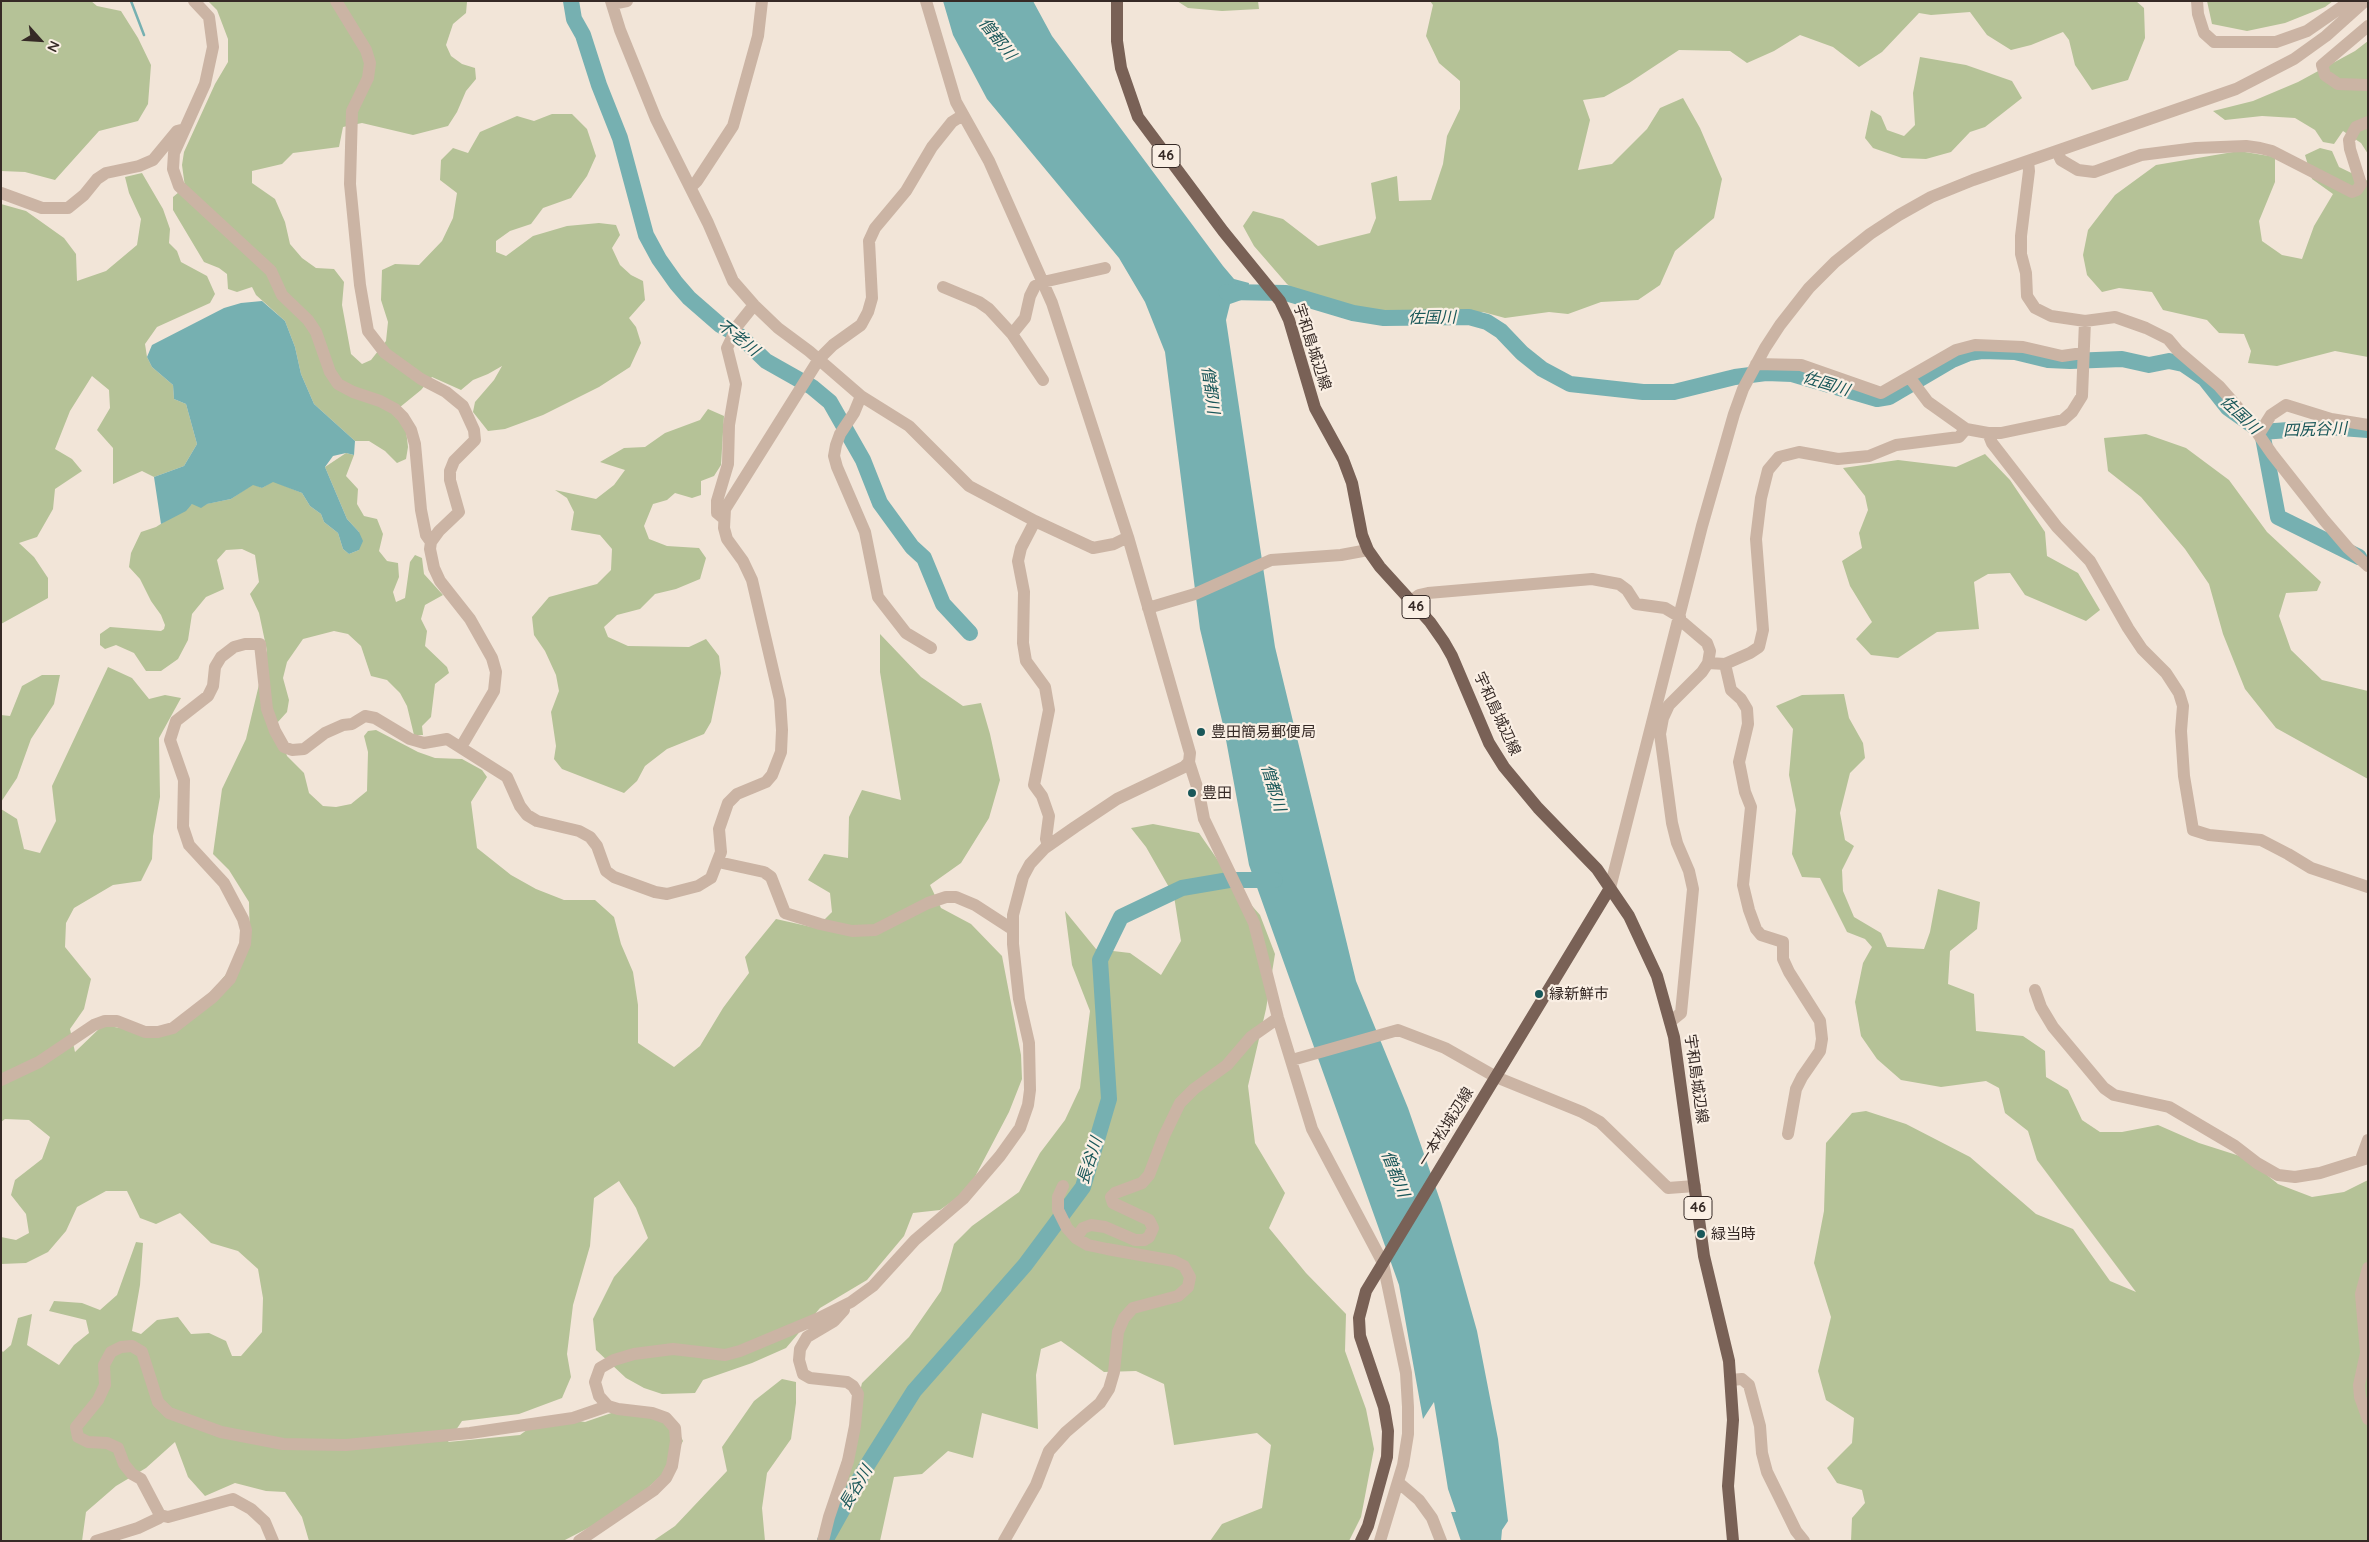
<!DOCTYPE html>
<html>
<head>
<meta charset="utf-8">
<style>
  body { margin:0 }
  #map { position:relative; width:2369px; height:1542px; overflow:hidden; background:#f2e5d8; font-family:Quicksand,sans-serif }
  canvas { display:block }
  .frame { position:absolute; inset:0; border:2px solid #362a26; pointer-events:none }
  .north { position:absolute; left:15px; top:15px; width:50px; height:50px; -webkit-text-stroke:4px #faefe4; paint-order:stroke; rotate:116deg; font-size:14px; font-weight:700; line-height:20px; text-align:center; color:#362a26 }
  .north::after { content:''; display:block; margin:auto; width:18px; height:22px; background:#362a26; clip-path:polygon(50% 0,100% 100%,50% 72%,0 100%) }
</style>
</head>
<body>
<div id="map">
<canvas width="2369" height="1542"></canvas>
<div class="frame"></div>
<div class="north">N</div>
</div>
<script>
const ctx = document.querySelector('canvas').getContext('2d');
ctx.lineJoin = 'round';
function fillPath(path, color) { ctx.fillStyle = color; ctx.fill(path, 'evenodd'); }
const poly = rows => new Path2D(rows.map(r => 'M' + r).join(''));
function stroke(path, color, width, dash) { ctx.strokeStyle = color; ctx.lineWidth = width; ctx.lineCap = dash ? 'butt' : 'round'; ctx.setLineDash(dash || []); ctx.stroke(path); }
function write(font, color, halo, rows, align = 'center') {
  ctx.font = font + ' Quicksand,"Noto Sans JP",sans-serif'; ctx.lineWidth = 4.5; ctx.setLineDash([]); ctx.textBaseline = 'middle'; ctx.strokeStyle = halo; ctx.fillStyle = color; for (const [text, x, y, turn = 0] of rows) {
    ctx.save(); ctx.translate(x, y); ctx.rotate((+turn || 0) * Math.PI / 180); ctx.textAlign = isNaN(turn) ? turn : align; if (halo) ctx.strokeText(text, 0, 0); ctx.fillText(text, 0, 0); ctx.restore();
  }
}
fillPath(poly([
  [1,1,91,1,97,6,121,11,138,38,151,65,148,104,138,121,99,131,55,180,25,172,1,171],
  [208,1,467,2,466,13,453,24,446,45,451,56,462,64,475,68,476,79,466,91,457,112,448,126,413,135,362,123,343,127,339,147,293,153,282,164,252,171,252,183,275,199,285,222,290,244,302,258,316,268,334,269,344,282,342,305,351,354,362,364,371,360,386,341,388,322,381,300,382,270,395,264,419,265,442,241,453,218,457,193,440,180,441,160,453,148,468,153,480,132,517,116,534,121,552,114,572,114,587,129,596,156,587,176,571,198,543,208,531,224,510,231,496,241,496,252,506,256,533,236,567,226,599,223,616,225,620,235,612,248,620,265,631,275,643,281,645,300,629,318,636,327,641,343,630,367,599,387,543,415,505,429,488,431,473,412,475,402,494,380,502,366,488,374,473,380,461,390,432,377,421,390,394,412,406,430,408,447,406,459,397,463,385,451,369,441,355,441,314,404,301,374,295,347,285,321,256,295,252,287,237,292,228,289,227,274,219,268,204,262,173,210,173,197,185,187,182,165,184,152,215,84,228,62,228,39,217,10],
  [1177,1,1258,1,1259,9,1222,11,1188,8],
  [1430,1,2136,1,2144,8,2145,38,2128,80,2092,90,2075,65,2069,40,2063,32,2031,45,2011,50,1987,35,1970,12,1931,15,1919,13,1882,52,1859,67,1833,47,1800,35,1774,51,1747,63,1730,51,1679,50,1629,83,1604,97,1583,100,1590,120,1578,170,1612,164,1647,129,1660,108,1683,98,1700,128,1722,179,1714,218,1675,251,1660,285,1638,300,1601,302,1568,314,1549,312,1505,318,1483,312,1326,312,1287,284,1254,246,1243,226,1253,211,1283,219,1318,246,1370,233,1376,218,1371,183,1397,176,1399,201,1431,200,1443,164,1447,136,1460,109,1460,81,1439,63,1426,36,1433,5],
  [2207,1,2333,1,2325,7,2285,23,2247,31,2212,24],
  [2368,41,2368,154,2361,143,2343,131,2334,144,2323,142,2315,130,2295,118,2262,116,2225,120,2213,111,2253,101,2298,82,2355,51],
  [1920,57,1966,65,2012,81,2022,98,1985,127,1970,132,1951,152,1926,159,1902,158,1873,148,1865,138,1871,110,1881,116,1887,130,1904,136,1915,125,1913,93],
  [2320,148,2332,151,2339,167,2368,181,2368,357,2335,351,2277,366,2248,363,2251,351,2244,334,2219,333,2207,320,2163,310,2152,292,2119,288,2102,292,2087,275,2083,255,2088,230,2115,195,2156,165,2239,151,2275,157,2275,182,2259,221,2262,241,2282,255,2302,259,2314,226,2333,194,2312,179,2305,155],
  [142,173,163,209,170,229,169,243,177,251,181,262,207,276,215,294,210,303,157,327,145,344,147,357,152,367,173,385,174,399,186,404,197,444,184,466,154,477,142,471,113,484,113,448,97,430,110,408,109,390,92,376,70,411,55,449,72,459,82,471,55,489,53,509,37,537,19,543,34,557,48,578,48,598,1,624,1,204,26,211,64,238,76,254,77,281,106,271,137,245,141,219,129,193,125,177],
  [708,409,724,416,721,465,714,476,701,481,701,495,692,498,675,493,667,500,653,504,644,526,649,539,667,546,699,548,706,558,700,579,676,589,655,594,640,609,617,615,604,627,608,637,628,646,689,647,706,639,719,656,721,673,711,722,704,734,667,749,645,766,637,781,624,793,562,769,554,759,556,746,551,712,559,691,556,675,545,651,534,635,532,617,549,597,597,584,611,570,612,549,600,535,571,530,574,512,567,498,555,490,596,499,614,485,625,470,600,462,624,448,645,447,665,433,700,420],
  [2146,434,2186,448,2229,480,2267,532,2321,582,2317,591,2286,593,2279,616,2291,650,2322,680,2368,691,2368,779,2276,728,2245,689,2223,634,2209,584,2185,549,2141,497,2108,471,2104,438],
  [346,453,354,455,346,476,358,489,357,504,364,516,377,519,383,534,379,551,387,561,398,563,399,577,393,592,396,602,405,598,410,562,415,555,422,558,424,574,443,595,425,605,421,619,427,631,425,646,447,667,449,673,435,684,431,717,422,726,423,735,414,735,407,706,400,693,387,680,371,676,361,646,348,634,334,631,303,639,287,662,283,678,289,700,287,712,277,723,287,756,304,773,309,793,323,806,336,807,351,804,367,791,368,752,364,736,368,731,376,730,418,752,435,758,462,759,482,770,487,777,471,802,477,848,511,875,536,889,564,900,595,900,614,917,621,944,633,972,638,1005,638,1043,674,1067,700,1046,723,1008,749,973,745,957,776,919,816,928,832,912,830,893,808,880,824,854,848,858,849,817,862,790,901,800,880,672,880,634,921,677,963,706,981,703,990,734,1000,780,989,818,961,863,930,885,941,908,971,924,1002,956,1021,1055,1022,1079,1009,1112,968,1190,940,1210,913,1213,904,1236,867,1280,820,1308,786,1348,752,1363,703,1380,695,1393,662,1394,644,1388,626,1378,596,1350,593,1319,614,1277,648,1238,636,1208,619,1181,594,1198,590,1246,573,1305,567,1354,571,1377,562,1398,519,1414,462,1421,448,1442,520,1435,546,1416,585,1422,629,1407,671,1416,683,1441,667,1470,638,1497,594,1525,563,1541,309,1541,302,1517,285,1492,266,1491,235,1483,205,1496,188,1477,175,1442,146,1468,116,1486,86,1512,82,1541,1,1541,1,1350,3,1352,11,1345,18,1318,32,1314,27,1345,59,1365,74,1345,89,1333,86,1320,49,1311,54,1301,82,1303,100,1310,117,1295,136,1242,143,1243,140,1285,132,1331,141,1334,157,1320,178,1317,191,1334,209,1333,226,1341,232,1356,241,1356,262,1332,263,1298,258,1269,238,1251,211,1243,180,1213,156,1224,140,1218,127,1191,106,1191,77,1207,66,1231,48,1252,26,1263,1,1264,1,1237,16,1240,29,1233,26,1214,11,1195,15,1180,42,1159,50,1137,29,1120,5,1119,1,1122,1,809,17,819,24,849,40,853,56,821,52,786,108,667,132,678,149,699,165,695,181,698,159,738,160,797,153,836,152,859,141,881,113,885,74,908,66,923,65,947,91,979,84,1009,70,1029,75,1052,103,1025,126,1029,155,1037,191,1017,250,945,249,902,229,870,213,854,222,789,246,739,267,651,259,613,250,594,259,582,255,555,242,549,226,550,217,560,224,589,206,597,192,614,188,640,178,659,161,671,146,671,134,653,116,645,105,649,100,645,100,634,110,627,161,631,164,629,165,625,161,615,151,601,140,579,129,567,131,553,141,532,156,527,192,504,206,504,231,499,253,484,262,488,273,481,302,493,310,506,321,514,324,522,338,533,343,549,349,554,359,550,359,532,347,519,325,467],
  [1985,454,2010,480,2045,532,2047,556,2078,573,2100,610,2086,621,2025,595,2010,573,1988,574,1974,582,1979,629,1937,632,1898,658,1871,655,1856,639,1872,622,1850,586,1842,561,1862,548,1859,533,1868,510,1865,496,1843,468,1898,460,1956,467],
  [42,675,60,675,54,704,31,739,17,778,1,802,1,715,10,716,22,686],
  [1844,694,1849,718,1863,743,1865,758,1850,773,1840,813,1845,840,1854,846,1842,870,1843,891,1854,917,1881,933,1887,947,1924,949,1930,932,1938,889,1980,902,1977,929,1950,951,1948,984,1974,994,1976,1031,2023,1036,2045,1051,2046,1077,2068,1090,2082,1120,2100,1132,2122,1132,2158,1125,2199,1143,2246,1158,2278,1184,2312,1197,2344,1192,2368,1180,2368,1541,1851,1541,1852,1518,1865,1503,1862,1490,1837,1483,1827,1468,1852,1443,1854,1418,1826,1400,1818,1371,1831,1317,1814,1263,1824,1211,1826,1143,1852,1113,1866,1111,1906,1124,1970,1157,2036,1214,2073,1229,2110,1281,2136,1292,2037,1160,2028,1131,2005,1113,1999,1088,1986,1081,1941,1087,1901,1080,1877,1059,1861,1036,1855,1002,1863,963,1872,947,1865,939,1847,932,1820,878,1802,877,1792,854,1796,810,1789,775,1793,729,1776,706,1802,695],
  [1153,824,1199,833,1240,892,1260,915,1275,954,1266,1009,1248,1086,1255,1143,1285,1193,1269,1228,1306,1273,1346,1314,1345,1351,1366,1409,1374,1449,1361,1517,1349,1541,1210,1541,1222,1524,1262,1508,1271,1445,1257,1433,1174,1445,1164,1384,1136,1371,1104,1372,1061,1341,1041,1349,1036,1375,1038,1429,982,1413,973,1458,948,1451,922,1474,894,1477,880,1541,819,1541,847,1444,862,1383,909,1337,941,1291,954,1244,972,1226,1019,1192,1040,1153,1065,1120,1080,1088,1090,1011,1072,965,1065,911,1096,949,1130,953,1161,975,1181,941,1174,896,1146,847,1131,828],
  [782,1379,796,1382,796,1403,791,1439,767,1473,762,1508,765,1541,653,1541,675,1526,727,1471,722,1447,754,1401]
]), '#b5c297');
fillPath(poly([
  [943,1,1033,1,1052,36,1223,266,1234,279,1249,283,1247,298,1230,304,1226,320,1275,647,1356,981,1408,1108,1441,1203,1477,1331,1498,1439,1508,1521,1502,1530,1501,1541,1461,1541,1451,1512,1456,1512,1448,1489,1434,1402,1423,1419,1399,1285,1249,865,1224,729,1200,629,1165,352,1145,302,1119,258,987,99,953,35],
  [262,301,285,321,295,347,301,374,314,404,355,441,354,455,346,453,333,456,325,467,347,519,359,532,363,541,359,550,349,554,343,549,338,533,324,522,321,514,310,506,302,493,273,482,262,488,253,485,231,499,207,504,201,508,192,504,186,511,161,524,154,477,184,466,197,444,186,404,174,399,173,385,152,367,147,357,152,345,224,308,241,303]
]), '#76b0b1');
stroke(poly([
  [131,1,144,35]
]), '#76b0b1', 2.5);
stroke(poly([
  [571,1,574,19,583,35,599,85,620,138,646,235,659,259,676,283,689,298,720,325,740,336,766,361,812,387,830,402,863,460,880,503,912,547,924,558,943,604,970,633],
  [1226,292,1286,293,1353,313,1384,318,1469,317,1487,322,1501,331,1522,353,1542,369,1570,384,1643,392,1674,392,1735,377,1766,373,1792,374,1877,399,1889,397,1952,360,1969,353,1982,351,2015,352,2048,360,2070,361,2122,359,2149,365,2169,361,2183,364,2205,379,2228,408,2262,432,2278,517,2359,557],
  [2262,432,2328,427,2368,430],
  [825,1541,868,1464,914,1391,1025,1265,1083,1187,1109,1099,1100,960,1121,917,1182,888,1229,880,1275,880]
]), '#76b0b1', 16);
stroke(poly([
  [194,1,209,17,213,47,205,84,174,153,173,169,179,186,271,271,282,295,308,320,316,332,330,372,338,384,353,392,380,401,395,409,403,417,411,430,415,444,421,510,426,535,431,542],
  [336,1,366,50,370,63,368,78,352,111,350,184,360,285,368,331,385,353,421,379,446,392,463,406,474,430,475,440,454,461,450,471,450,480,459,512,439,531,431,542,430,549,434,568,440,581,470,619,492,658,496,672,494,691,461,747],
  [611,1,620,30,656,119,708,223,733,281,754,305,778,328,809,351,861,396,909,426,969,486,1035,521,1093,548,1114,544,1128,537],
  [926,1,956,102,989,161,1052,303,1128,537,1190,753,1189,762,1199,793,1204,819,1254,923,1278,1018,1312,1129,1383,1263,1406,1373,1408,1407,1408,1434,1403,1465,1380,1541],
  [2197,1,2198,14,2204,33,2214,42,2276,42,2307,31,2346,4,2356,9],
  [612,4,627,1],
  [2368,26,2322,65,2325,75,2338,84,2368,85],
  [2057,151,2061,160,2078,170,2094,172,2141,155,2196,148,2246,146,2260,148,2272,151,2352,192,2357,190,2361,184,2350,149,2349,140,2356,127,2368,122],
  [2028,161,2029,171,2021,236,2021,254,2026,273,2027,296,2035,308,2051,316,2085,321,2115,317,2146,328,2168,339,2178,351,2219,386,2247,418,2272,454,2324,520,2348,548,2368,566],
  [691,187,697,181,733,126,758,36,762,1],
  [1,193,42,208,68,208,84,195,97,179,106,173,139,166,153,160,177,131,181,130],
  [943,287,979,302,989,309,1012,334,1043,380],
  [1012,334,1025,318,1030,296,1035,286,1043,282,1105,268],
  [1756,364,1801,365,1881,393,1956,350,1975,345,2023,347,2062,356,2083,353],
  [1910,378,1928,402,1966,429,1988,433,2001,433,2063,420,2072,412,2082,396,2085,321],
  [861,396,854,413,840,434,836,445,834,456,837,467,865,532,878,597,906,633,931,648],
  [1988,433,1992,443,2057,527,2090,561,2128,628,2142,649,2166,673,2179,693,2183,706,2181,731,2184,776,2193,830,2209,835,2261,840,2288,854,2311,868,2368,887],
  [2259,434,2271,415,2286,405,2331,419,2368,425],
  [723,518,717,513,717,501,728,464,729,425,736,384,727,348,738,325,754,305],
  [1035,521,1021,548,1018,561,1024,592,1023,643,1026,661,1045,687,1049,710,1034,785,1042,796,1049,816,1046,839,1048,845],
  [1411,601,1419,595,1428,593,1592,579,1619,584,1627,590,1636,604,1665,608,1680,617],
  [1148,608,1195,594,1271,560,1341,555,1368,550],
  [1708,663,1725,664,1750,653,1759,647,1763,630,1756,539,1761,498,1768,470,1779,457,1799,452,1838,459,1869,456,1896,445,1959,437,1966,429],
  [1725,664,1731,690,1741,699,1747,709,1748,724,1739,762,1745,792,1751,807,1743,885,1749,910,1756,929,1761,935,1783,942,1783,959,1789,972,1820,1021,1822,1039,1820,1051,1802,1077,1796,1089,1788,1134],
  [718,862,764,872,771,877,785,913,820,924,852,931,875,930,928,903,946,897,956,897,975,905,1012,929],
  [1610,888,1702,526,1734,414,1743,389,1765,348,1780,325,1809,288,1835,262,1870,234,1899,215,1931,197,1973,180,2236,89,2294,59,2326,36,2365,1],
  [2035,990,2041,1007,2053,1027,2104,1088,2114,1095,2169,1107,2235,1146,2257,1163,2278,1175,2295,1177,2320,1173,2368,1158],
  [1671,1021,1681,1013,1693,889,1689,871,1677,843,1672,823,1660,734,1663,718,1669,705,1702,672,1708,663,1710,651,1707,643,1680,620],
  [1292,1060,1398,1030,1445,1048,1496,1077,1582,1112,1600,1122,1668,1188,1695,1186],
  [1,1080,39,1062,94,1025,105,1021,117,1021,145,1032,158,1032,173,1028,213,997,230,979,245,944,246,930,243,919,224,883,189,845,183,827,184,780,170,740,176,721,208,696,213,686,215,667,221,657,234,647,245,644,260,644,267,709,275,731,284,747,292,750,304,749,325,733,343,725,352,724,365,716,375,718,410,739,424,743,447,739,507,777,520,806,527,815,537,821,579,831,590,837,597,846,606,871,614,877,655,892,667,894,698,886,711,878,721,852,719,829,728,803,737,794,766,782,772,775,781,752,782,730,780,700,752,580,743,561,727,539,724,528,725,509,819,359,833,345,861,325,868,312,872,298,869,241,875,228,906,191,932,147,952,122,963,115],
  [2361,1159,2368,1140],
  [1076,1238,1083,1228,1091,1225,1105,1227,1135,1240,1144,1240,1149,1237,1153,1228,1149,1220,1113,1203,1111,1197,1115,1193,1142,1183,1149,1175,1164,1136,1180,1103,1194,1089,1227,1065,1251,1037,1278,1018],
  [2368,1268,2361,1294,2366,1353,2359,1385,2360,1397,2368,1419],
  [1731,1380,1742,1379,1749,1385,1760,1426,1762,1453,1767,1472,1796,1531,1804,1541],
  [1399,1483,1419,1500,1432,1518,1441,1541],
  [96,1541,138,1528,159,1518,160,1515],
  [273,1541,265,1522,251,1509,233,1499,168,1517,160,1515,141,1479,132,1474,124,1464,118,1448,107,1443,88,1442,78,1437,76,1427,98,1400,105,1385,104,1365,111,1352,121,1347,132,1346,142,1352,158,1402,169,1413,221,1432,283,1444,346,1445,470,1433,573,1418,608,1406],
  [579,1541,654,1490,666,1478,672,1466,676,1441,675,1428,666,1418,652,1413,618,1409,608,1406,599,1396,595,1382,600,1368,614,1360,634,1354,673,1349,725,1355,740,1351,819,1318,851,1302,873,1286,915,1240,963,1199,1000,1156,1020,1128,1028,1105,1030,1090,1029,1043,1019,999,1013,944,1013,915,1023,877,1030,864,1045,848,1075,827,1117,799,1184,767,1189,762],
  [823,1541,829,1517,848,1461,855,1426,858,1394,853,1386,847,1382,810,1378,803,1374,799,1360,800,1349,807,1337,834,1321,844,1310],
  [1004,1541,1036,1485,1049,1451,1066,1432,1100,1403,1109,1389,1114,1372,1118,1332,1124,1318,1133,1308,1178,1296,1188,1287,1190,1277,1184,1266,1174,1261,1107,1249,1088,1245,1076,1238,1067,1228,1058,1210,1058,1197,1063,1186]
]), '#cbb4a4', 12);
stroke(poly([
  [1117,1,1117,41,1121,68,1138,117,1223,231,1280,301,1289,320,1315,408,1343,459,1352,483,1362,535,1368,550,1380,567,1430,622,1444,642,1452,656,1489,743,1504,767,1538,808,1597,869,1629,916,1657,976,1674,1037,1704,1256,1729,1361,1733,1420,1728,1486,1733,1541],
  [1361,1541,1368,1526,1387,1457,1388,1431,1384,1407,1360,1336,1359,1318,1366,1291,1610,888]
]), '#796156', 12);
for (const [x, y, r, color] of [
  [1201,732,5,"#195759"],
  [1192,793,5,"#195759"],
  [1539,994,5,"#195759"],
  [1701,1234,5,"#195759"]
]) { const dot = new Path2D(); dot.arc(x, y, r, 0, 2 * Math.PI); ctx.fillStyle = color; ctx.fill(dot); stroke(dot, '#faefe4', 2); }
for (const [x, y, w] of [
  [1166,156,28],
  [1416,607,28],
  [1698,1208,28]
]) { const box = new Path2D(); box.roundRect(x - w / 2, y - 11.5, w, 23, 4); ctx.fillStyle = '#faefe4'; ctx.fill(box); stroke(box, '#362a26', 1); }
write('bold 14px', '#362a26', null, [
  ["46",1166,156],
  ["46",1416,607],
  ["46",1698,1208]
]);
write('15px', '#362a26', '#faefe4', [
  ["宇和島城辺線",1312,347,72],
  ["宇和島城辺線",1497,714,65],
  ["宇和島城辺線",1696,1079,82],
  ["一本松城辺線",1446,1127,-58]
]);
write('15px', '#362a26', '#faefe4', [
  ["豊田簡易郵便局",1211,732],
  ["豊田",1202,793],
  ["縁新鮮市",1549,994],
  ["緑当時",1711,1234]
], 'left');
write('italic 16px', '#195759', '#faefe4', [
  ["僧都川",997,39,51],
  ["佐国川",1432,318,-1],
  ["不老川",738,338,38],
  ["佐国川",1826,384,17],
  ["僧都川",1210,390,82],
  ["佐国川",2240,415,43],
  ["四尻谷川",2315,430,-2],
  ["僧都川",1273,788,73],
  ["長谷川",1090,1161,-72],
  ["僧都川",1395,1174,68],
  ["長谷川",856,1488,-59]
]);
</script>
</body>
</html>
